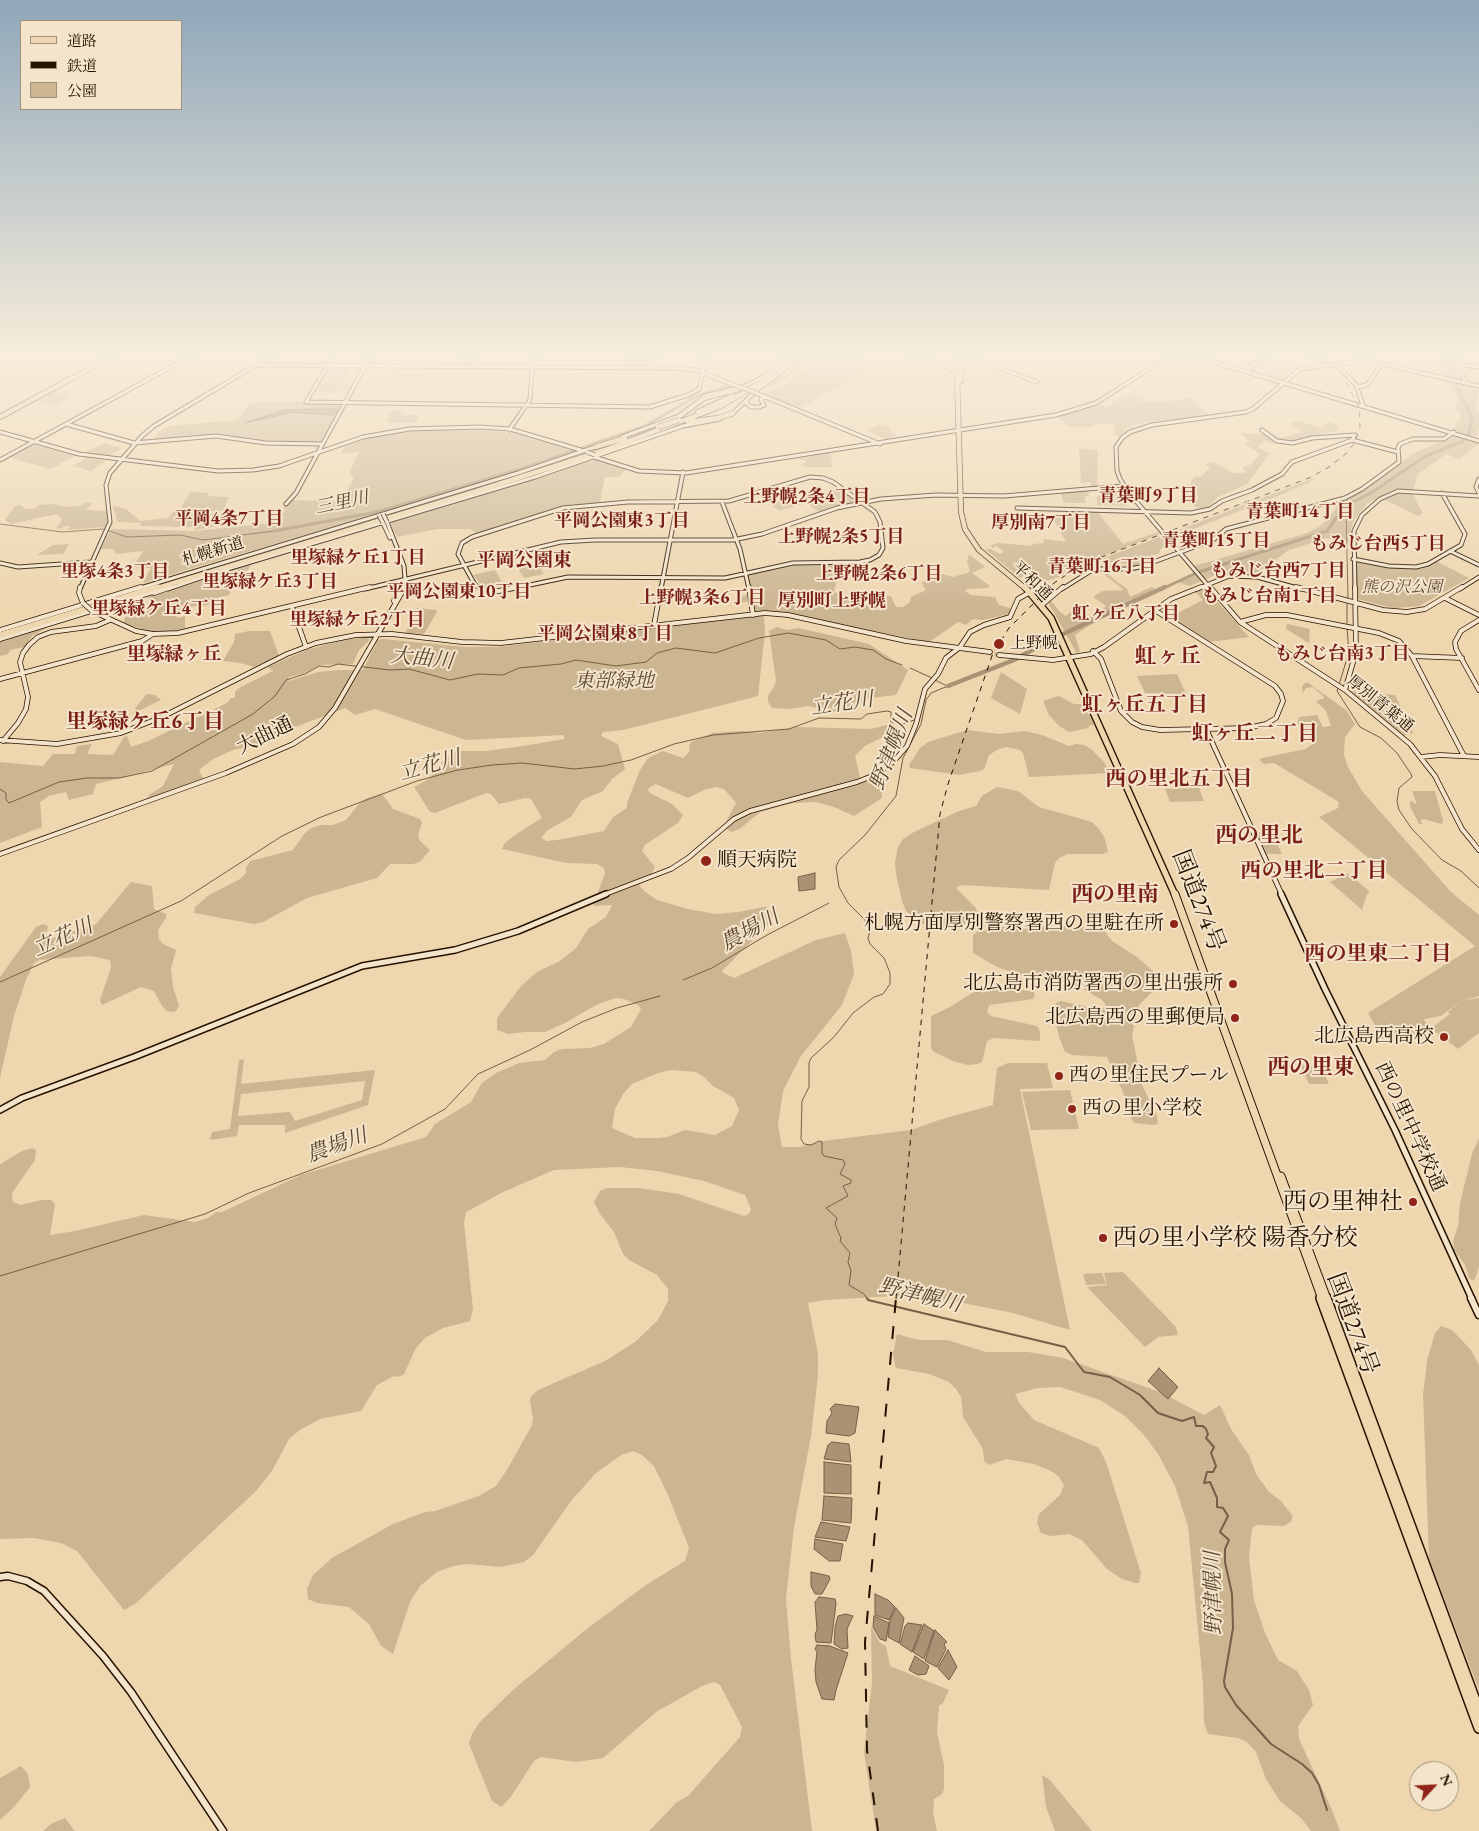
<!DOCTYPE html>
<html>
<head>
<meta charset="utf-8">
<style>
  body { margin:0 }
  #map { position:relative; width:1479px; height:1831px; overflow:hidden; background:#eed6af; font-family:"EB Garamond","Noto Serif JP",serif }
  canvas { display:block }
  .legend { position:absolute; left:20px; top:20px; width:162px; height:90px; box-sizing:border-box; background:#f4e4cb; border:1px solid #a2907a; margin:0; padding:6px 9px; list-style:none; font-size:15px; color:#271200 }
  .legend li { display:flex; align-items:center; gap:10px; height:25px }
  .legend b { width:25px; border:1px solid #a2907a }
  .north { position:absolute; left:1409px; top:1761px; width:50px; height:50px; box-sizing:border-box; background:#f4e4cb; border:1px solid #a2907a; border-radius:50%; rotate:65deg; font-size:14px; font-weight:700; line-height:20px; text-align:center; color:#271200 }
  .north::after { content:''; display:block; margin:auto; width:18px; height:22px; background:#8f2418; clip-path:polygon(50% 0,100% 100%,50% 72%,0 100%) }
</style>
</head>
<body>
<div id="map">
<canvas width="1479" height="1831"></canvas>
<ul class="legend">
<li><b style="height:6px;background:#eed6af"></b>道路</li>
<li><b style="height:6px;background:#271200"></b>鉄道</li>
<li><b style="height:14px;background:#ccb591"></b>公園</li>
</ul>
<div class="north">N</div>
</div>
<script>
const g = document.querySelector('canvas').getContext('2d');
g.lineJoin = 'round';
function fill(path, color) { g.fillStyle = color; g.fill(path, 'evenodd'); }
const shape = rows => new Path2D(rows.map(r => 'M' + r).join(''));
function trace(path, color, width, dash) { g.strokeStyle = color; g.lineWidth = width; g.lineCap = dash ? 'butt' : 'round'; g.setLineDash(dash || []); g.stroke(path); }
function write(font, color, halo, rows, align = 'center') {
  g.font = font + ' "EB Garamond","Noto Serif JP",serif'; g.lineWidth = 4; g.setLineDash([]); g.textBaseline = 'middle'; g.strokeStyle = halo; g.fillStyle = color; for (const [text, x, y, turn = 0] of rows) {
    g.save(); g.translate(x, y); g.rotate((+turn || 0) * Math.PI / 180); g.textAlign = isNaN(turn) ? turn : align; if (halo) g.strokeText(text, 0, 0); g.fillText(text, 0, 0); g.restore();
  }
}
const green = shape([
  [636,355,662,355,644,366,624,366,626,357,636,357],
  [817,355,844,355,871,363,840,386,800,408,764,395,804,371,812,358],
  [1440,355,1454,355,1456,370,1462,380,1479,391,1476,405,1479,413,1479,428,1475,440,1479,441,1479,444,1459,459,1446,454,1418,474,1413,491,1390,491,1367,504,1354,520,1351,529,1350,542,1327,538,1289,550,1257,573,1235,571,1220,573,1190,586,1178,582,1193,575,1194,566,1307,533,1319,527,1327,520,1340,502,1364,489,1416,452,1454,436,1456,423,1461,418,1461,415,1456,408,1458,399,1440,372],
  [1265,357,1297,367,1291,366,1290,367,1294,368,1281,379,1249,370],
  [341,366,352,366,342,383,353,384,349,391,339,391,338,393,314,391,327,370,339,370],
  [64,385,66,386,55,392,56,393,73,390,61,394,65,396,66,394,75,391,68,395,69,397,60,404,51,405,39,401,49,397,45,395],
  [1132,393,1145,397,1142,401,1129,400,1161,402,1190,398,1211,416,1143,423,1130,426,1124,430,1126,431,1120,436,1115,436,1114,425,1095,423,1094,427,1068,427,1058,416,1081,410,1098,403,1107,407,1120,397,1127,400,1124,398],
  [251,402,343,402,320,443,266,442,227,435,202,436,150,442,160,431,169,426,237,420],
  [392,411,402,411,401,415,419,415,416,422,414,423,386,423],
  [1300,421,1321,428,1329,422,1340,426,1335,432,1324,433,1295,443,1288,442,1283,439,1274,441,1275,445,1266,441,1257,447,1270,453,1247,484,1218,497,1208,507,1197,508,1192,505,1193,500,1198,499,1197,487,1191,486,1191,481,1195,476,1200,477,1210,468,1206,465,1207,464,1214,462,1233,473,1243,473,1247,472,1242,468,1250,465,1260,454,1245,444,1249,441,1240,433,1261,434,1266,433,1266,431,1280,438,1303,432,1291,424,1292,422],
  [879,424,890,427,890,430,897,435,887,439,867,431],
  [469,429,513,433,576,452,524,470,146,582,143,583,151,568,133,567,143,551,116,554,113,549,101,549,111,529,194,531,282,522,284,516,277,515,283,513,285,510,283,507,292,500,342,501,354,477,350,476,352,474,349,473,359,452,341,454,345,446,371,437,399,432],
  [104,443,122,448,108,456,85,453],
  [33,445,73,455,74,456,51,469,10,458],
  [1079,448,1098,450,1097,487,1091,487,1090,482,1081,483],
  [828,453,831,454,832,467,804,467,802,463,805,463,805,460,795,460],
  [86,458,106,461,91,471,73,466],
  [594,459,626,469,619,477,605,477,600,502,549,511,477,534,471,529,438,529,397,537,390,523],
  [1314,478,1309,483,1290,490,1288,492,1181,534,1171,537,1168,534],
  [841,488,857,502,819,512,803,501],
  [1088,490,1089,496,1085,496,1086,503,1066,503,1063,501,1061,493],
  [190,492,209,493,208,496,229,497,223,511,181,512,179,511],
  [1398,492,1411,492,1423,513,1418,516,1383,499],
  [1116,494,1127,506,1097,505,1097,496],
  [791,497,803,504,779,511,770,504],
  [86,502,92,503,86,510,107,511,107,523,105,527,66,530,71,526,65,526,60,529,56,528,62,520,57,514,11,524,5,520,15,506,20,505,26,509,34,509,39,505,51,504,68,507,83,505],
  [113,505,126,509,140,521,168,518,174,510,176,510,178,515,225,513,218,526,195,530,194,527,140,526,141,523,117,522],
  [1078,511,1097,511,1123,544,1158,532,1160,534,1085,563,1059,577,1035,585,1037,588,1033,588,1023,580,1028,577,1026,575,1020,578,985,549,991,549,1000,554,1004,552,997,546,992,548,991,545,999,543,1032,546,1033,544,1043,543,1044,539,1066,542,1051,515],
  [1162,536,1166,544,1159,551,1160,553,1149,557,1153,560,1137,566,1119,563,1100,562,1100,567,1094,567,1095,563,1104,558],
  [69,544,63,554,37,555,53,545],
  [969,554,985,567,972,573,990,586,987,588,967,589,965,591,971,595,995,597,999,605,1010,608,1010,614,983,620,973,619,966,625,958,622,929,642,776,612,754,612,751,601,737,603,735,597,749,595,747,574,797,564,834,563,836,564,837,580,834,592,881,611,887,596,891,596,896,607,903,607,910,602,911,597,926,590,921,582,937,580,937,576,942,574,953,577,970,572,967,561],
  [1356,560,1411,568,1436,561,1469,578,1419,606,1393,608,1357,599],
  [256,561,251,565,239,583,232,588,229,595,216,598,212,603,208,605,187,607,176,616,178,618,185,616,185,630,157,632,144,630,123,623,126,616,130,612,162,605,144,596],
  [537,563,544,574,524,578,518,568],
  [495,570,502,582,495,583,497,588,481,585,473,575],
  [1102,570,1111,571,1106,573,1127,589,1130,597,1152,587,1158,591,1090,625,1075,635,1080,652,1076,652,1048,602,1052,602,1060,612,1066,616,1078,606,1085,610,1080,614,1087,619,1097,613,1106,606,1093,597,1102,591,1124,590,1106,576],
  [1201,587,1213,597,1249,637,1209,642,1170,617,1203,600,1194,591],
  [417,608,436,610,437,612,424,634,405,633,414,617,413,614],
  [753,616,764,616,765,631,758,696,623,730,603,732,601,736,618,744,625,769,612,779,603,791,582,800,571,817,548,830,541,838,547,841,557,840,604,831,613,817,627,808,627,803,640,770,648,758,663,751,683,758,690,751,689,746,691,742,713,733,742,731,759,733,797,727,871,729,890,724,892,727,889,734,865,746,855,756,860,777,865,781,880,776,882,798,854,816,834,807,815,802,793,803,760,812,741,828,732,832,723,827,736,803,724,789,716,787,706,789,688,798,656,784,650,787,648,790,650,793,672,804,683,815,678,823,645,845,642,851,655,867,650,876,639,885,644,891,657,900,688,909,716,914,738,912,764,907,773,908,776,912,769,924,722,971,723,973,734,978,816,940,845,933,851,951,854,974,842,1005,801,1056,783,1091,778,1125,782,1147,799,1147,823,1141,911,1130,939,1120,993,1105,997,1068,1008,1063,1047,1063,1053,1088,1020,1089,1070,1330,1013,1313,953,1301,893,1296,825,1300,808,1303,818,1354,818,1375,811,1436,794,1527,786,1599,791,1659,812,1831,649,1831,677,1802,688,1796,740,1737,742,1727,720,1685,714,1682,702,1686,656,1712,603,1758,576,1762,541,1757,534,1761,510,1798,501,1807,492,1801,469,1744,472,1734,479,1723,514,1689,588,1628,646,1585,685,1561,689,1548,668,1495,654,1466,642,1455,633,1451,621,1455,595,1474,571,1501,533,1555,524,1562,500,1567,468,1564,453,1566,437,1572,420,1586,410,1602,393,1654,381,1646,369,1624,349,1607,317,1603,308,1599,307,1589,313,1575,332,1558,393,1524,425,1512,435,1511,479,1496,496,1486,508,1468,532,1425,533,1418,530,1402,531,1396,538,1390,605,1361,635,1342,658,1320,668,1301,668,1289,657,1275,629,1260,623,1254,614,1232,600,1214,594,1202,600,1191,606,1188,639,1188,679,1194,744,1216,749,1214,751,1209,745,1195,704,1181,657,1171,620,1167,554,1170,503,1192,466,1212,464,1223,473,1309,470,1321,443,1328,425,1338,416,1348,404,1374,399,1377,394,1376,377,1385,361,1411,320,1419,300,1430,289,1439,272,1471,256,1491,135,1604,124,1610,77,1551,61,1543,34,1538,0,1539,0,1165,2,1163,22,1151,32,1148,36,1150,35,1160,12,1193,13,1202,21,1205,42,1200,51,1200,55,1204,50,1235,75,1231,144,1215,195,1222,208,1218,216,1212,222,1212,301,1175,426,1137,435,1124,471,1102,482,1083,496,1073,519,1063,545,1060,554,1052,562,1049,590,1048,604,1044,631,1027,641,1009,638,1005,624,999,616,998,596,1005,565,1023,545,1032,525,1032,508,1034,497,1030,497,1018,521,986,537,972,560,961,576,948,588,929,606,917,612,905,593,906,605,873,604,868,597,864,567,863,502,849,504,844,515,835,542,818,531,799,525,798,499,804,491,794,486,793,435,813,430,812,414,787,429,779,446,757,457,751,486,751,523,746,564,739,564,735,466,740,375,709,355,715,345,708,267,738,257,745,233,750,213,759,199,770,202,777,204,778,147,799,149,795,163,786,174,764,96,784,93,794,69,800,66,792,49,796,40,802,42,827,0,843,0,762,43,766,53,754,75,754,77,746,92,744,87,754,113,755,124,737,127,736,131,747,148,741,227,703,231,698,235,698,235,692,239,688,273,671,268,667,309,649,345,640,366,637,370,640,359,650,353,664,320,665,303,674,288,677,289,681,318,672,338,670,363,670,378,640,383,639,466,647,497,647],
  [672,1070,696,1072,704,1077,713,1086,734,1098,739,1110,732,1126,715,1135,685,1130,667,1137,658,1138,635,1138,612,1128,615,1109,623,1094,632,1084,658,1073],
  [1287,624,1310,629,1309,643,1286,629],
  [50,626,32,636,25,647,10,650,8,654,0,656,0,642],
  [777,627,787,630,799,628,869,644,908,670,896,695,870,698,850,708,833,712,809,706,789,709,772,708,768,702,768,696,774,687,776,681,769,631],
  [249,631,270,631,279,656,254,667,240,663,223,661,234,642,235,634],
  [1001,672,1027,689,1020,714,991,698],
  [1177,674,1186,694,1145,693,1137,676],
  [1307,682,1346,710,1355,724,1345,737,1344,755,1348,767,1362,791,1451,892,1479,915,1479,996,1464,1000,1479,998,1479,1033,1458,1049,1433,1030,1433,1027,1450,1014,1448,1012,1462,1000,1441,1016,1424,1019,1432,1035,1383,1040,1368,1013,1475,946,1319,817,1338,808,1339,802,1274,763,1264,764,1259,760,1262,758,1306,749,1315,742,1297,725,1299,717,1317,715,1323,727,1331,726,1326,711,1316,701,1325,698,1313,687,1306,688,1303,693,1302,686],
  [1349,691,1395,695,1413,733,1403,736],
  [147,694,155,695,161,700,132,714,136,707],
  [1059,696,1074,704,1084,704,1094,725,1090,725,1088,728,1069,732,1059,726,1049,715,1043,701],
  [967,730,999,734,1025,731,1042,735,1069,746,1076,744,1084,745,1091,749,1104,762,1110,773,1029,777,1023,753,1020,750,1006,747,997,750,989,755,984,769,980,771,959,775,910,768,909,765,920,748,928,742],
  [997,787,1018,791,1039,807,1092,822,1099,829,1105,839,1108,852,1102,854,1068,854,1059,858,1055,863,1049,890,961,885,956,888,976,908,977,912,975,918,965,924,946,927,932,927,919,922,906,911,902,901,896,874,895,862,898,847,903,839,914,832,959,811,976,806,982,796],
  [1199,788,1204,801,1170,802,1165,789],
  [1412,791,1435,791,1443,821,1442,824,1423,819,1421,820,1422,824,1419,824,1410,806,1410,802,1412,801,1417,805],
  [381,794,383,795,393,809,420,819,422,823,418,835,420,841,430,850,420,862,413,864,390,864,377,878,307,898,263,922,254,924,194,913,195,907,209,895,240,879,246,873,246,868,250,861,293,850,304,834,311,828,321,825,333,825,346,820,358,805,365,799],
  [1253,832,1271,832,1282,854,1263,854],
  [1348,873,1370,892,1367,894,1362,910,1330,882],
  [131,882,152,886,154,909,166,914,166,918,158,930,159,939,163,944,176,950,171,969,173,987,179,1006,176,1011,171,1012,167,1011,162,1006,154,991,141,987,102,1005,100,1000,111,968,110,960,90,956,39,960,34,963,26,980,14,1016,0,1078,0,977,36,927,43,924,48,926,45,939,50,939,96,924],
  [1066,926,1103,929,1112,941,1137,957,1153,971,1161,984,1160,987,1150,994,1139,1005,1132,1035,1142,1085,1157,1116,1158,1124,1153,1125,1135,1123,1132,1120,1123,1092,1107,1057,1072,1055,1065,1052,1059,1037,1054,1013,1056,1003,1061,1001,1102,1010,1106,1005,1102,1000,1083,989,1067,983,1018,974,997,967,973,953,973,935,977,932,1003,927],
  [987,989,1017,989,1034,992,1035,996,1033,999,989,1005,987,1012,991,1016,1037,1026,1040,1032,1040,1041,994,1038,987,1041,982,1062,977,1064,968,1065,953,1061,934,1052,931,1048,931,1016,950,1007,972,993],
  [244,1059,241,1084,375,1070,368,1105,285,1133,285,1125,239,1125,237,1136,210,1140,212,1132,230,1129,239,1060],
  [365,1081,362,1100,295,1121,290,1112,238,1116,241,1094],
  [1300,1065,1320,1065,1329,1084,1309,1084],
  [1070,1090,1079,1129,1031,1130,1022,1092],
  [1479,1139,1479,1266,1476,1277,1473,1281,1469,1278,1465,1265,1454,1250,1453,1241,1458,1226,1460,1203,1472,1154],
  [1123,1272,1176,1327,1178,1335,1158,1337,1145,1347,1087,1287,1107,1285,1104,1273],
  [1102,1273,1106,1284,1086,1285,1083,1274],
  [1441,1326,1452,1330,1471,1350,1479,1365,1479,1690,1429,1559,1423,1395,1427,1361,1435,1333],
  [897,1334,918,1340,947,1340,986,1352,1028,1352,1063,1358,1160,1392,1204,1415,1220,1405,1231,1429,1249,1455,1256,1474,1269,1492,1281,1501,1292,1515,1292,1521,1284,1526,1257,1525,1252,1528,1249,1558,1254,1600,1265,1633,1278,1660,1297,1671,1309,1690,1313,1705,1298,1726,1299,1739,1332,1810,1340,1831,1311,1831,1301,1818,1280,1801,1266,1779,1256,1752,1247,1742,1238,1738,1208,1734,1204,1723,1203,1683,1188,1526,1175,1486,1158,1454,1144,1435,1125,1416,1100,1400,1060,1387,1038,1388,1015,1394,1020,1404,1034,1420,1099,1448,1106,1462,1141,1573,1139,1583,1135,1583,1122,1579,1107,1569,1082,1540,1069,1534,1050,1536,1041,1533,1037,1523,1039,1514,1060,1495,1064,1485,1059,1477,1053,1472,1034,1464,1006,1459,989,1465,984,1461,983,1449,963,1417,961,1397,956,1389,949,1382,929,1374,896,1368,893,1355],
  [871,1626,880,1643,886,1646,890,1666,949,1690,943,1703,939,1706,937,1732,944,1765,944,1789,942,1794,934,1799,933,1813,937,1831,876,1831,864,1752,872,1683],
  [21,1766,28,1774,30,1787,14,1807,0,1820,0,1778],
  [1042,1775,1050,1780,1092,1831,1055,1831,1046,1807],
  [65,1818,75,1831,43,1831,51,1824]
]);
const water = shape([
  [319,409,337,409,334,415,293,412,244,423,286,410,319,409],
  [815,873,815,889,799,891,798,877,815,873],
  [1159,1368,1178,1387,1168,1399,1148,1381,1159,1368],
  [835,1404,859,1407,855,1433,849,1436,826,1433,827,1421,832,1413,830,1409,835,1404],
  [832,1442,849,1444,851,1462,824,1459,828,1445,832,1442],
  [824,1462,851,1465,851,1494,824,1493,824,1462],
  [824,1496,852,1498,851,1523,822,1520,824,1496],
  [821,1522,850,1527,846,1541,815,1537,821,1522],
  [815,1539,843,1544,840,1561,829,1561,814,1549,815,1539],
  [811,1572,829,1576,830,1579,822,1594,815,1594,811,1586,811,1572],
  [875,1594,888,1600,895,1607,889,1620,875,1615,875,1594],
  [819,1597,835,1599,836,1604,831,1643,816,1642,815,1634,817,1630,815,1602,819,1597],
  [896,1608,904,1618,899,1643,888,1637,890,1620,896,1608],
  [846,1614,853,1616,847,1629,848,1648,842,1649,834,1644,835,1627,838,1616,846,1614],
  [874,1616,889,1623,886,1641,880,1639,873,1627,874,1616],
  [908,1623,922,1625,912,1652,900,1644,905,1626,908,1623],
  [924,1624,934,1631,924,1659,913,1652,924,1624],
  [935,1630,947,1642,944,1644,946,1649,937,1667,925,1661,935,1630],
  [817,1645,830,1646,848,1653,836,1690,834,1700,822,1699,816,1682,815,1669,817,1652,815,1649,817,1645],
  [948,1650,957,1667,949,1680,938,1668,948,1650],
  [915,1656,929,1666,926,1674,918,1675,909,1670,915,1656]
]);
const streamFar1 = shape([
  [1346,508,1348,599],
  [0,524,62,532,104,529,127,537,180,535,203,540,274,531],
  [1347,603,1347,624],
  [1347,628,1349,652,1337,691,1360,727,1381,738,1397,753,1411,774,1412,777,1399,788,1397,801,1399,810,1412,829,1442,860,1461,871,1479,888],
  [910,668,932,678],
  [935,680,947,686],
  [903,724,914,720],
  [0,789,6,793,6,800,9,803,59,782,87,778,119,778,152,771,253,714,275,696,286,680,305,674,319,666,329,667,338,664,390,670,409,669,450,680,478,674,503,675,519,668,561,664,576,660,616,666,646,662,657,653,676,648,715,653,759,638,788,633,826,640,840,649,855,647,873,650,886,659,902,665],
  [683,980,712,968,767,935,829,903],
  [0,982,181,901,282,836,321,817,417,781,458,770,492,765,522,763,575,769,603,766,631,760,674,744,713,735,789,729,819,718,861,719,867,714,887,711,891,712,891,723,893,723],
  [0,1276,205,1214,249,1193,382,1144,445,1109,478,1074,530,1050,582,1022,617,1008,660,996],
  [867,1299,864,1294,849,1285,851,1271,848,1262,850,1253,840,1241,841,1238,835,1224,837,1218,826,1208,848,1196,843,1186,851,1183,851,1180,840,1174,845,1164,843,1160,824,1156,822,1153,822,1142,819,1141,811,1145,804,1144,801,1139,802,1101,809,1087,809,1063,811,1058,834,1037,853,1013,874,997,883,994,890,984,890,973,884,958,870,944,868,938,870,931,865,920,848,903,839,887,836,867,839,860,865,835,896,796,903,758,921,724,926,700,931,693,948,686]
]);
const stream = shape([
  [867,1298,868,1300,1065,1347,1084,1372,1110,1377,1140,1395,1158,1413,1182,1421,1194,1417,1196,1426,1203,1426,1206,1429,1208,1434,1206,1438,1214,1447,1211,1453,1216,1466,1213,1472,1207,1472,1204,1483,1210,1482,1217,1498,1217,1507,1223,1508,1228,1516,1220,1532,1229,1540,1225,1549,1225,1562,1232,1594,1233,1628,1224,1681,1225,1687,1236,1705,1271,1744,1302,1764,1312,1773,1319,1785,1327,1810]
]);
const riverFar1 = shape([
  [771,384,788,375,813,355],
  [274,531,377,512,527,467,643,427,699,395,731,385],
  [1162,589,1196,573,1327,531,1341,511,1351,503,1371,493,1424,457,1463,441,1469,434,1472,418,1449,370,1447,355]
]);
const river = shape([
  [948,686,1014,660,1048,641,1165,587]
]);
const secondaryTunnel = shape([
  [989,653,999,655]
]);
const secondaryFar3 = shape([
  [334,355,306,402,650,407,688,395,699,389,705,362,700,355],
  [458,355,479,365],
  [964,355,1037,382],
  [1311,355,1320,365,1323,365],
  [1456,355,1457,364,1466,383],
  [1193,356,1479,441],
  [1359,359,1479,386],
  [1336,364,1356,385,1363,405],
  [1457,364,1479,367],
  [258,365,673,368,696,370,726,382],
  [1247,370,1265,355],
  [743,387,763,377,792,355],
  [1357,387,1367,385,1381,365],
  [756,393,880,444],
  [704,396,733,389],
  [745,402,751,407,760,407,764,405,761,400,764,396],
  [732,414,758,389,804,355],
  [66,424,134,443,216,436,266,443,322,444],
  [509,430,530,400,532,371,536,355],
  [0,432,79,454,218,471,253,470,279,466,363,437,409,429,479,427,510,429,584,451],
  [622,437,676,417],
  [1352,440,1398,452],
  [594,457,639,471,686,473,1056,415,1096,403,1157,364,1196,355],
  [0,460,193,355],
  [1479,479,1476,487,1479,493],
  [722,502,740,549,749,589],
  [286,504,296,493,371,355],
  [1017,508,1191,513,1210,509,1222,501,1252,490,1282,474,1292,462,1352,440,1355,435,1312,438,1293,443,1277,441,1262,430],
  [387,522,404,566,405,579,402,589],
  [383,523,390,538],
  [1450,551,1479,565],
  [1353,559,1389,566,1416,567,1428,564,1461,545,1465,534,1442,493],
  [0,563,18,567,91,562],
  [204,576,535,477,683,426,720,419],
  [80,589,110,522,106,485,110,473,142,436,154,426,273,355],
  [137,589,518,473,598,446],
  [168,589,206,576],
  [365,589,561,542,595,540,733,540,762,534,837,508,881,499,936,495,1004,496,1123,486],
  [399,589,402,581],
  [483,589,475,585,458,554,462,543,472,537,563,508,628,502,729,501,810,477,823,478,833,482,875,512,880,522,883,548,879,555,870,560,860,562,793,563,725,578,568,577,511,589],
  [661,589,683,472],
  [1062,589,1094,569,1129,569,1140,567,1213,540,1226,529,1345,498,1362,489,1399,462,1398,448,1400,444,1413,439,1444,439,1454,432],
  [1197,589,1229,576,1257,577,1301,589],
  [1211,589,1129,493,1120,479,1117,471,1116,447,1122,438,1130,432,1152,425,1246,412,1253,409,1300,369,1353,362,1367,355],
  [1355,589,1354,531,1362,515,1380,499,1398,491,1479,496],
  [1460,589,1479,577]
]);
const secondaryFar2 = shape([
  [80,587,79,593,83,603],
  [480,587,486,590,499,591,517,587],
  [749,587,753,615],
  [1210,587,1240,622,1345,690,1410,744,1435,776,1462,829,1479,850],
  [1296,587,1383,610,1407,612,1425,609,1462,587],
  [154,593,171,587],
  [1445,598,1479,615],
  [394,601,399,587],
  [1042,605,1063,587],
  [292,607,306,647],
  [92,611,136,631,153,634,178,633,370,587],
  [1479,620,1461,631,1455,642,1456,649,1479,690],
  [1240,622,1266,615,1287,615,1379,633,1399,641,1412,656,1464,756],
  [654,625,661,587],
  [0,630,141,587],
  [0,639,156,591],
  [1093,651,1101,659,1121,711,1132,722,1142,727,1160,730,1248,728,1266,724,1276,718,1283,701,1281,694,1275,686,1153,609],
  [999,655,1053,660,1091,654,1104,647,1171,599,1201,587],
  [1412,656,1462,658],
  [0,679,142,641,153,634],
  [1345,690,1356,652,1355,587],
  [1206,729,1282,895],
  [0,740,57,744,121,733,162,717,287,654,316,643,356,635,392,634,462,642,501,643,765,613,788,615,906,641,990,652],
  [3,741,18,723,26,709,28,697,20,662,23,653,29,645,38,637,51,632,96,626,110,620],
  [1421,757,1440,755,1479,757],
  [0,854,226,773,293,744,319,727,335,708,401,594,403,587],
  [603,895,671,869,688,858,734,819,750,811,857,782,877,774,894,761,907,746,916,724,925,689,938,674,946,658,960,647,970,632,984,625,1010,617,1018,599,1032,591]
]);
const secondaryFar1 = shape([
  [1281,894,1325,989,1395,1130,1472,1299],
  [0,1110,22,1098,134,1057,362,966,455,950,518,931,606,894]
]);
const secondary = shape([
  [1471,1298,1479,1315],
  [0,1577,8,1576,27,1581,44,1591,103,1656,131,1692,223,1831]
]);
const primary = shape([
  [958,378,962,355]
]);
const highwayFar3 = shape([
  [911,355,947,366,957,374,961,512,965,529,979,550,1026,589],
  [948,365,961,369,961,381],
  [698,412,732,396],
  [0,417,115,355],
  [673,421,704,398,746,387],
  [688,422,718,418,733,413],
  [595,447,625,438],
  [154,589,477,491,605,450,719,407,764,381,798,355]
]);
const highwayFar2 = shape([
  [1025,587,1051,618,1175,895],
  [0,635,158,587]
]);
const highwayFar1 = shape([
  [1175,894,1322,1299],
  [1281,1176,1327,1299]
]);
const highway = shape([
  [1321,1298,1479,1728],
  [1326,1298,1479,1711]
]);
const railFar1 = shape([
  [896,1299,940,814,948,784,993,653,1009,628,1054,583,1075,569,1099,558,1309,478,1329,467,1347,453,1355,442,1360,427,1359,407,1345,380,1321,355]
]);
const rail = shape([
  [878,1831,867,1750,865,1642,896,1298]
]);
const secondaryBridgeFar1 = shape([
  [726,382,756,393],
  [587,452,595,455],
  [383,514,387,522],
  [379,515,383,523]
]);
const secondaryBridge = shape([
  [83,603,92,611]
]);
const highwayBridge = shape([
  [658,427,679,420]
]);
const markers = [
  [999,644,6,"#8f2418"],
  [706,861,6,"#8f2418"],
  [1174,924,5,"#8f2418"],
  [1233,984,5,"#8f2418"],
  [1235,1018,5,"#8f2418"],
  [1444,1037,5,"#8f2418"],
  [1059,1076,5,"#8f2418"],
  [1072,1109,5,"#8f2418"],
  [1413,1202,5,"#8f2418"],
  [1103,1238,5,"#8f2418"]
];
const farStreetnames = [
  ["札幌新道",213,552,-17],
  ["平和通",1032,581,43],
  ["厚別青葉通",1380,704,39]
];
const farParknames = [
  ["熊の沢公園",1402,588]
];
const farPoinames = [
  ["上野幌",1010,644]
];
const farNeighbourhoodnames = [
  ["青葉町9丁目",1148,496],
  ["上野幌2条4丁目",807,497],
  ["青葉町14丁目",1300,512],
  ["平岡4条7丁目",229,519],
  ["平岡公園東3丁目",622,521],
  ["厚別南7丁目",1041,523],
  ["上野幌2条5丁目",841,537],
  ["青葉町15丁目",1216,541],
  ["もみじ台西5丁目",1378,544],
  ["里塚緑ケ丘1丁目",358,558],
  ["青葉町16丁目",1102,567],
  ["もみじ台西7丁目",1278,571],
  ["里塚4条3丁目",115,572],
  ["上野幌2条6丁目",879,574],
  ["里塚緑ケ丘3丁目",270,582],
  ["平岡公園東10丁目",459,592],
  ["もみじ台南1丁目",1269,596],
  ["上野幌3条6丁目",702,598],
  ["厚別町上野幌",832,601],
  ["里塚緑ケ丘4丁目",159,609],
  ["虹ヶ丘八丁目",1126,614],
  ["里塚緑ケ丘2丁目",357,620],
  ["平岡公園東8丁目",605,634],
  ["もみじ台南3丁目",1342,654]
];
const farWaternames = [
  ["三里川",342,503,-12]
];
const farQuarternames = [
  ["平岡公園東",524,561],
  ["里塚緑ヶ丘",174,655]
];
const parkNames = [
  ["東部緑地",614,682]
];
const streetNames = [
  ["大曲通",265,736,-26],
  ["西の里中学校通",1410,1127,65]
];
const poiNames = [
  ["順天病院",717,861,"left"],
  ["札幌方面厚別警察署西の里駐在所",1164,924],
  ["北広島市消防署西の里出張所",1223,984],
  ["北広島西の里郵便局",1225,1018],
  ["北広島西高校",1434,1037],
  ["西の里住民プール",1069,1076,"left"],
  ["西の里小学校",1082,1109,"left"]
];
const waterNames = [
  ["大曲川",422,659,6],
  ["立花川",842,704,-8],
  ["野津幌川",892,750,-69],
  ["立花川",430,766,-15],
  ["農場川",750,931,-29],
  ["立花川",63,938,-24],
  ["農場川",337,1146,-20],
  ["野津幌川",920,1296,14],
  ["野津幌川",1214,1593,-91]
];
const neighbourhoodNames = [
  ["虹ヶ丘五丁目",1145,705],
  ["里塚緑ケ丘6丁目",145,722],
  ["虹ヶ丘二丁目",1255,734],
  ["西の里北五丁目",1179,779],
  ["西の里北二丁目",1314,871],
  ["西の里東二丁目",1378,954]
];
const quarterNames = [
  ["虹ヶ丘",1168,657],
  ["西の里北",1259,836],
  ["西の里南",1115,895],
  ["西の里東",1311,1068]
];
const nearStreetnames = [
  ["国道274号",1198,901,69],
  ["国道274号",1352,1324,70]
];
const nearPoinames = [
  ["西の里神社",1403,1202],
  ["西の里小学校 陽香分校",1113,1238,"left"]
];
fill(green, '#ccb591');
fill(water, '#aa9374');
trace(water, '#765f46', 1);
trace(streamFar1, '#765f46', 1);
trace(stream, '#765f46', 2);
trace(riverFar1, '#aa9374', 3);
trace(river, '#aa9374', 4.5);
trace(secondaryTunnel, '#c6af8c', 4, [4, 2]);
trace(secondaryFar3, '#271200', 5);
trace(secondaryFar2, '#271200', 5.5);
trace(secondaryFar1, '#271200', 8);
trace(secondary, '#271200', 9);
trace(primary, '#271200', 5);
trace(highwayFar3, '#271200', 6);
trace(highwayFar2, '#271200', 8);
trace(highwayFar1, '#271200', 9);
trace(highway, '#271200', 12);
trace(secondaryFar3, '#f4e4cb', 3);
trace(secondaryFar2, '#f4e4cb', 4);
trace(secondaryFar1, '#f4e4cb', 5);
trace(secondary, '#f4e4cb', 6);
trace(primary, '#eed6af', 3);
trace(highwayFar3, '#eed6af', 4.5);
trace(highwayFar2, '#eed6af', 5.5);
trace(highwayFar1, '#eed6af', 7);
trace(highway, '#eed6af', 9);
trace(railFar1, '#271200', 1, [5.5, 5.5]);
trace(rail, '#271200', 2, [13, 13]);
trace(secondaryBridgeFar1, '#271200', 5, []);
trace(secondaryBridge, '#271200', 5.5, []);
trace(highwayBridge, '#271200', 6, []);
trace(secondaryBridgeFar1, '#f4e4cb', 3);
trace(secondaryBridge, '#f4e4cb', 4);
trace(highwayBridge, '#eed6af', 4.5);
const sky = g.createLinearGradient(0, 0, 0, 612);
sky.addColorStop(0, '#8fa7ba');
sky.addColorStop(0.58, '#f7eddb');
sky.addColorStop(1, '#f7eddb00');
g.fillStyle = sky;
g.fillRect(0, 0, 1479, 612);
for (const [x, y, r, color] of markers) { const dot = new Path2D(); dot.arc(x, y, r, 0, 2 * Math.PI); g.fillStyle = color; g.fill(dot); trace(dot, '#f4e4cb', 2); }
write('16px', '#271200', '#f4e4cb', farStreetnames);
write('italic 16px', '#614b33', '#f4e4cb', farParknames);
write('16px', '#271200', '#f4e4cb', farPoinames, 'left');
write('bold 18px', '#7a1f14', '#f4e4cb', farNeighbourhoodnames);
write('italic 18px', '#5b462e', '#f4e4cb', farWaternames);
write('bold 19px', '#7a1f14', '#f4e4cb', farQuarternames);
write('italic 20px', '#614b33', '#f4e4cb', parkNames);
write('20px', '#271200', '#f4e4cb', streetNames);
write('20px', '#271200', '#f4e4cb', poiNames, 'right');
write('italic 21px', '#5b462e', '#f4e4cb', waterNames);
write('bold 21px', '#7a1f14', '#f4e4cb', neighbourhoodNames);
write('bold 22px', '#7a1f14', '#f4e4cb', quarterNames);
write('24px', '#271200', '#f4e4cb', nearStreetnames);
write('24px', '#271200', '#f4e4cb', nearPoinames, 'right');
</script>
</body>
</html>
